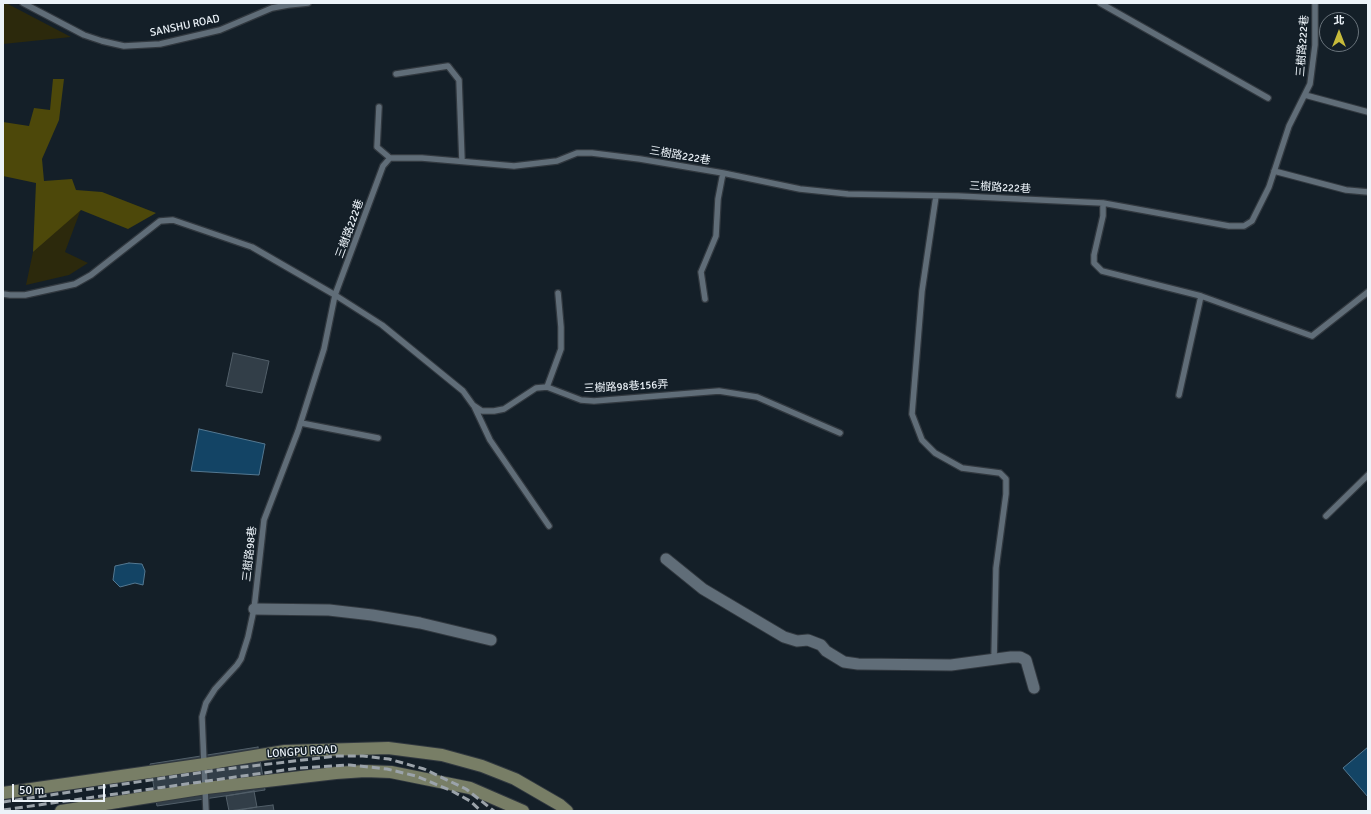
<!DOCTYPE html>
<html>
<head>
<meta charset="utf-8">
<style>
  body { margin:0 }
  #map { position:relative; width:1371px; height:814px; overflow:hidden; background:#141f28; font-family:Signika,"Noto Sans TC",sans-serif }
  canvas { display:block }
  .frame { position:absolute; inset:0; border:4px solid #ecf3f9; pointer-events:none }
  .north { position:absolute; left:1319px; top:12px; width:40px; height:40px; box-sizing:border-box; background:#141f28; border:1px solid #6a747c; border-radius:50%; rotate:0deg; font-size:11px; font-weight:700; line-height:16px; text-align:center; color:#ecf3f9 }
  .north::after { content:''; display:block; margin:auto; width:14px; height:18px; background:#c7bb3b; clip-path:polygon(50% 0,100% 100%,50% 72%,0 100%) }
  .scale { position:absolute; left:12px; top:784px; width:93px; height:18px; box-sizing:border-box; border:2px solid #ecf3f9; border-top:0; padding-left:5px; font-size:12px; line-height:14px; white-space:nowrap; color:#ecf3f9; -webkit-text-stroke:3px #141f28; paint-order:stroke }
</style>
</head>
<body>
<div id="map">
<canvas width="1371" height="814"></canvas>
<div class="frame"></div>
<div class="north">北</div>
<div class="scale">50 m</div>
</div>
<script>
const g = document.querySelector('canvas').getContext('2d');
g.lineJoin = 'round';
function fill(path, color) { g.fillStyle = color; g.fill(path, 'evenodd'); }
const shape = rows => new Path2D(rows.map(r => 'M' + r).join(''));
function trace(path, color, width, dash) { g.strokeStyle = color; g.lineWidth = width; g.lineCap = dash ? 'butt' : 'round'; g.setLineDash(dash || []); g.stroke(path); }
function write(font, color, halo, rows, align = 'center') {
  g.font = font + ' Signika,"Noto Sans TC",sans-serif'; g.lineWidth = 3; g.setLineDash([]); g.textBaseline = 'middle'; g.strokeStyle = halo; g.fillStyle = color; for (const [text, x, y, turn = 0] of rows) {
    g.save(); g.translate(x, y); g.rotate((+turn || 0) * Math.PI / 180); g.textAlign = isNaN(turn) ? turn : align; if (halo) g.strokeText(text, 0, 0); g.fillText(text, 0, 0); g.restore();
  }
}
const green = shape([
  [3,3,6,3,71,37,3,44],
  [81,209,65,252,88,263,69,275,26,285,33,252]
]);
const forest = shape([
  [53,79,64,79,59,120,42,159,44,181,72,179,76,190,102,192,156,213,128,229,81,210,33,252,36,183,3,176,3,122,29,126,34,108,50,110]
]);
const water = shape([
  [199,429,265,444,259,475,191,471,199,429],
  [129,563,142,564,145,571,143,585,135,583,120,587,113,580,115,566,129,563],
  [1368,747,1368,797,1343,768,1368,747]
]);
const building = shape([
  [233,353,269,361,262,393,226,386,233,353],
  [258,747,265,790,157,806,150,764,258,747],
  [254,791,257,807,229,811,226,796,254,791],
  [273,805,274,811,234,811,257,807,273,805]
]);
const lane = shape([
  [23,3,84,35,102,41,124,46,160,44,220,30,272,8,288,5,308,3],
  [1100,3,1268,98],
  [396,74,448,66,459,80,462,161],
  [1305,95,1368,112],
  [379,107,377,147,390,158],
  [1274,171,1346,190,1368,192],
  [936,196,922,291,912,414,922,440,935,453,962,468,1000,473,1006,479,1006,494,996,568,994,660],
  [1103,203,1103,216,1094,255,1094,263,1102,271,1201,296,1312,336,1368,292],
  [3,294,10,295,25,295,75,284,91,275,160,221,173,220,252,247,335,295,382,325,463,391,473,405,482,411,494,411,504,409,536,388,547,387,581,400,594,401,719,391,757,397,840,433],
  [705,299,701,272,716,236,718,199,723,173],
  [547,387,561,349,561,327,558,293],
  [1179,395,1201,296],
  [474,406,490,440,549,526],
  [301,423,378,438],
  [1326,516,1368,475],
  [206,811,202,717,206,703,215,689,237,665,241,659,248,637,254,609,264,520,298,431,324,349,335,295,383,166,390,158,422,158,514,166,557,161,577,153,592,153,640,159,723,173,800,189,848,194,958,196,1103,203,1229,226,1244,226,1252,221,1269,187,1289,126,1310,84,1315,45,1315,3]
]);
const street = shape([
  [666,559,703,589,784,637,797,641,808,640,821,645,826,651,844,662,858,664,951,665,1011,657,1020,657,1026,660,1034,688],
  [254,609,329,610,372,615,420,623,491,640]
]);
const secondary = shape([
  [3,793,205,764,285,751,388,748,442,755,482,766,515,779,560,805,567,811],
  [61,811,206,788,336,773,365,771,391,772,470,788,523,811]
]);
const rail = shape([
  [3,802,218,770,337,756,363,756,389,759,424,769,466,789,494,811],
  [3,810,299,768,350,765,387,769,416,776,452,791,470,801,481,811]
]);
const streetNames = [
  ["SANSHU ROAD",185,26,-12],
  ["三樹路222巷",1303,46,-86],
  ["三樹路222巷",680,156,10],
  ["三樹路222巷",1000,188,3],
  ["三樹路222巷",350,229,-70],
  ["三樹路98巷156弄",626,387,-3],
  ["三樹路98巷",250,554,-84],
  ["LONGPU ROAD",302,752,-4]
];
fill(green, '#2c290c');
fill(forest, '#4d480a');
fill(water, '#134465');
trace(water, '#547891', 1);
fill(building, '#323e48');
trace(building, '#525f69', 1);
trace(lane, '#31383f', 8);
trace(street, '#31383f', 13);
trace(secondary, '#31383f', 14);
trace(lane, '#606d78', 5.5);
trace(street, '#606d78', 11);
trace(secondary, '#787e66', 12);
trace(rail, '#9ba3aa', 3, [8, 4]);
write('11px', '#ecf3f9', '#141f28', streetNames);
</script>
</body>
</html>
